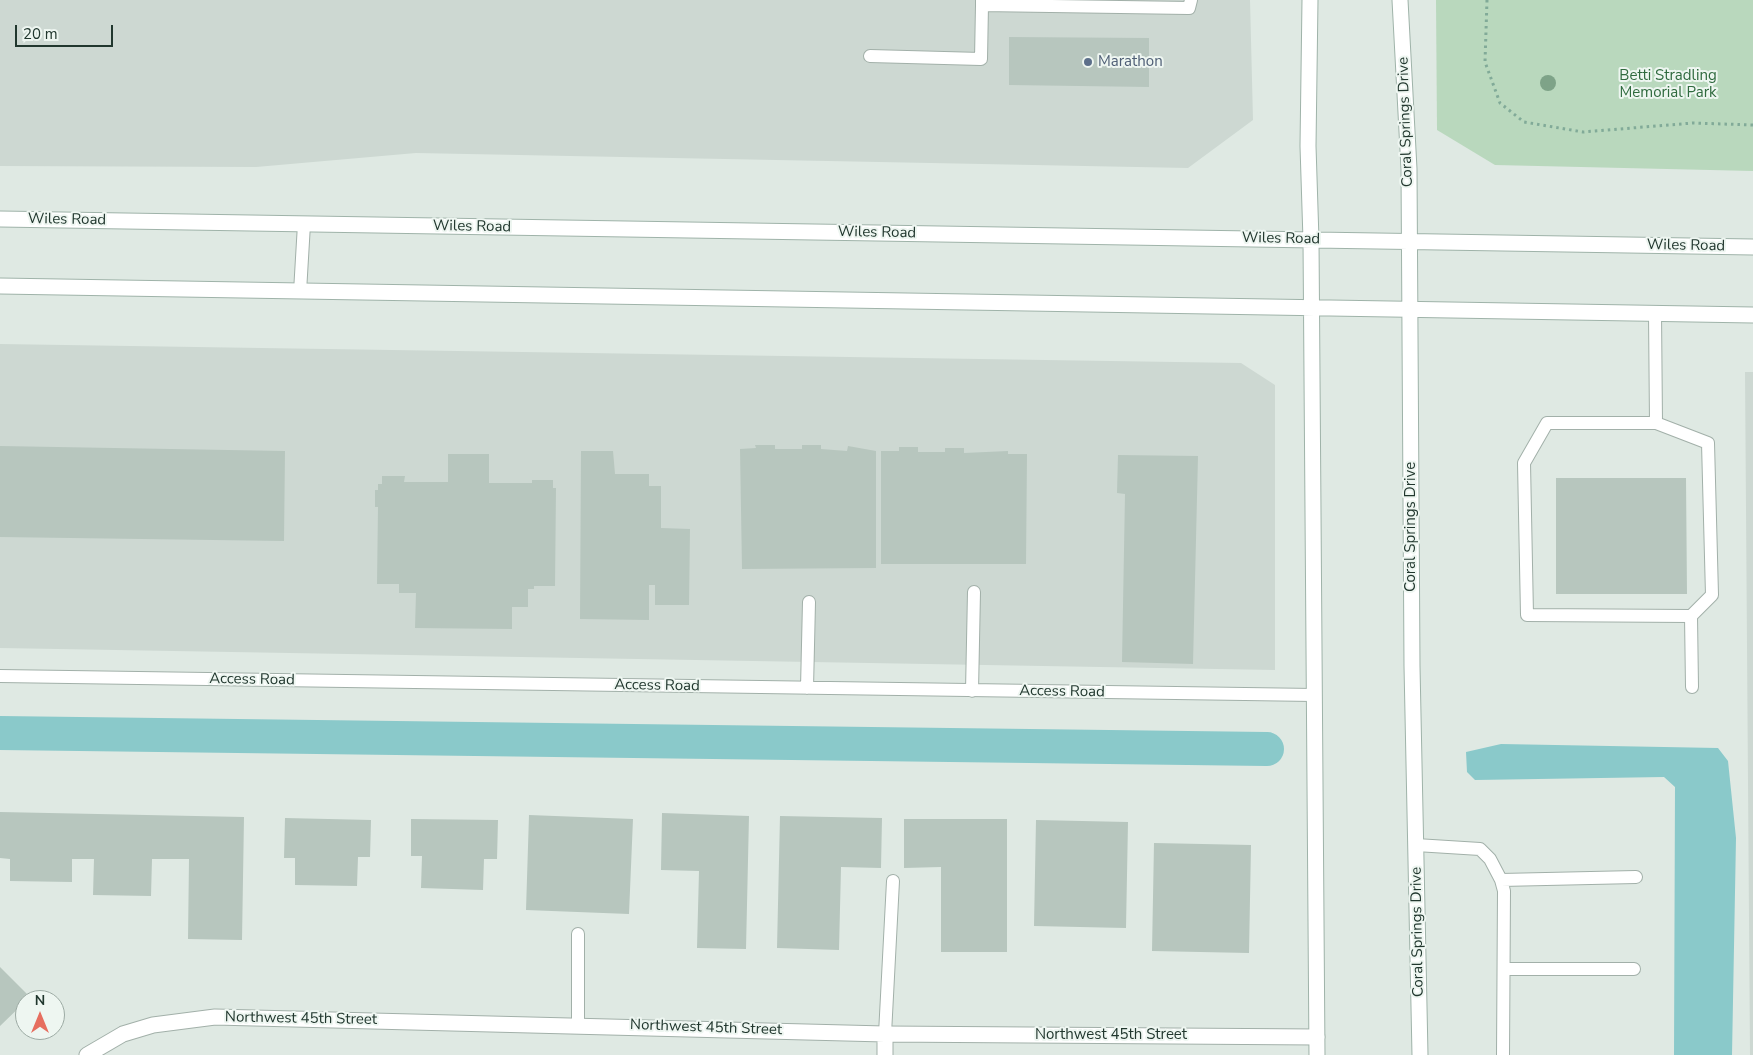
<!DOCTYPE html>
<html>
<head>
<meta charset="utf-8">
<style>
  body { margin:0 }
  #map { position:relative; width:1753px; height:1055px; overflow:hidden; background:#dfe9e3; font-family:"Nunito Sans",sans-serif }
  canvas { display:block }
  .north { position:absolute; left:15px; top:990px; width:50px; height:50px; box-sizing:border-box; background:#eef6f1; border:1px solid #9caaa3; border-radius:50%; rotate:0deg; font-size:14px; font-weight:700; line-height:20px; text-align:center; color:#21372e }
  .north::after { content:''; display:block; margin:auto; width:18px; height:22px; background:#e66e5f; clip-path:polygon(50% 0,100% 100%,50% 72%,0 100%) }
  .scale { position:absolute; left:15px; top:25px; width:98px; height:22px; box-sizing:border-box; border:2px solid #21372e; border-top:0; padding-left:6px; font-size:15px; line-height:18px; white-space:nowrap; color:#21372e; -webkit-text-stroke:4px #eef6f1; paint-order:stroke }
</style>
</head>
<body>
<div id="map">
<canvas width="1753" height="1055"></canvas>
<div class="north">N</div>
<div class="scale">20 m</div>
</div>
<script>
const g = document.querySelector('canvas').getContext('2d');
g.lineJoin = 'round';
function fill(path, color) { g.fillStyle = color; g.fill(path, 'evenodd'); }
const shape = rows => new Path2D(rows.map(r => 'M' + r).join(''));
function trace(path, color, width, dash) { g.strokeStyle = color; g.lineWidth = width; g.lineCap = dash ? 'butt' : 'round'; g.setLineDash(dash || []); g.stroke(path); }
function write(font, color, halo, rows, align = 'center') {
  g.font = font + ' "Nunito Sans",sans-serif'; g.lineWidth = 4; g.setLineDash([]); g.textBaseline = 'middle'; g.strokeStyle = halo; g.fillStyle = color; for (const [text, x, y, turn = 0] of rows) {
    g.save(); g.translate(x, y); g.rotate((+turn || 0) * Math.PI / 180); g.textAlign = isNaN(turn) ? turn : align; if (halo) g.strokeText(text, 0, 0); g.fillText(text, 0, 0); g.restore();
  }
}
const built = shape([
  [0,0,1250,0,1253,120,1188,168,416,153,256,167,0,166],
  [0,344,1241,363,1275,385,1275,670,0,648],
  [1745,372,1753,372,1753,1055,1750,1055]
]);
const green = shape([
  [1436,0,1753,0,1753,171,1495,165,1437,130]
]);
const water = shape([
  [1501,744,1718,748,1728,761,1736,838,1732,1055,1674,1055,1675,787,1664,777,1475,780,1467,772,1466,752]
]);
const canal = shape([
  [0,733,1267,749]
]);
const building = shape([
  [1009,37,1149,38,1149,87,1009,85],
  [755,445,775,445,775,449,802,449,802,445,821,445,821,449,847,451,848,446,876,451,876,568,742,569,740,449,756,448],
  [0,446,285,451,284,541,0,537],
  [899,447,918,447,918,452,945,452,945,448,964,448,964,453,1008,451,1008,454,1027,454,1026,564,881,564,881,451,899,451],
  [581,451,613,451,615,474,649,474,649,486,661,486,661,528,690,529,689,605,655,605,655,585,649,585,649,620,580,619],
  [448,454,489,454,489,483,532,483,532,480,553,480,553,488,556,488,555,586,534,586,534,589,528,589,528,607,512,607,512,629,415,628,416,593,399,593,399,584,377,584,378,507,375,507,375,490,378,490,378,484,382,484,382,476,405,476,404,482,448,482],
  [1118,455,1198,456,1193,664,1122,662,1125,494,1117,493],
  [1556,478,1686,478,1687,594,1556,594],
  [0,812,244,817,242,940,188,939,189,859,152,859,151,896,93,895,94,859,72,859,72,882,10,881,10,859,0,858],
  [662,813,749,816,746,949,697,948,699,871,661,870],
  [529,815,633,819,629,914,526,910],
  [780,816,882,818,881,868,841,867,839,950,777,948],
  [285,818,371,820,370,857,358,857,357,886,295,885,295,858,284,858],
  [411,819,498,820,497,859,484,859,483,890,421,888,422,856,411,856],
  [904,819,1007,819,1007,952,941,952,941,867,904,868],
  [1036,820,1128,822,1126,928,1034,926],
  [1154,843,1251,845,1249,953,1152,951],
  [0,967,30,997,0,1026]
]);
const path = shape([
  [1487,0,1485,62,1500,103,1524,122,1583,132,1693,123,1753,125]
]);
const service = shape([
  [982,0,982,5,1189,8,1191,0],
  [870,56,981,59,982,5],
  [300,292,304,224],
  [1655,313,1656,423,1547,423,1524,463,1527,615,1691,616,1692,687],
  [1656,423,1708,443,1712,595,1691,616],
  [0,676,1314,695],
  [807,688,809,602],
  [972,691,974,592],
  [1416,845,1480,849,1490,859,1501,880,1504,891,1503,1055],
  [1501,880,1636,877],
  [1505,969,1634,969],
  [578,1024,578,934],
  [885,1034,893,881]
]);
const minor = shape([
  [885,1034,885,1055],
  [87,1055,123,1034,153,1025,215,1017,885,1034,1317,1037]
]);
const secondary = shape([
  [1310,0,1308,146,1311,240,1317,1055],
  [1400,0,1409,169,1412,666,1420,1055],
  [0,219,1753,247],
  [0,286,1753,315]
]);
const trees = [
  [1548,83]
];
const markers = [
  [1088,62,5,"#5c6f8a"]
];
const serviceNames = [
  ["Marathon",1098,62]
];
const parkNames = [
  ["Betti Stradling",1668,76],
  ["Memorial Park",1668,93]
];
const streetNames = [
  ["Coral Springs Drive",1406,122,-92],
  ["Wiles Road",67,220,1],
  ["Wiles Road",472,227,1],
  ["Wiles Road",877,233,1],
  ["Wiles Road",1281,239,1],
  ["Wiles Road",1686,246,1],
  ["Coral Springs Drive",1411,527,-90],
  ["Access Road",252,680,1],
  ["Access Road",657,686,1],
  ["Access Road",1062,692,1],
  ["Coral Springs Drive",1418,932,-91],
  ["Northwest 45th Street",301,1019,1],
  ["Northwest 45th Street",706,1028,2],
  ["Northwest 45th Street",1111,1035]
];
fill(built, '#cdd8d2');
fill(green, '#b9d8bd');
fill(water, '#8ac9ca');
trace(canal, '#8ac9ca', 34);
fill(building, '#b7c6be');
trace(service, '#a2b0a9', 14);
trace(minor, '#a2b0a9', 17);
trace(secondary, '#9fb3a9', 17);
trace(path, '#81aa98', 3, [2.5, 4]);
trace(service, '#fff', 12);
trace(minor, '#fff', 15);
trace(secondary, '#fff', 15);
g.fillStyle = '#7ea388';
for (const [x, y] of trees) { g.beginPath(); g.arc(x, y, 8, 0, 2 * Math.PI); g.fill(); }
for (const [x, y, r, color] of markers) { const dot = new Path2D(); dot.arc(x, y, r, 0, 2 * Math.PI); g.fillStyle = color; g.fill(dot); trace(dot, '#eef6f1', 2); }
write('15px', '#4e5e75', '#eef6f1', serviceNames, 'left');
write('15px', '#2f6a3e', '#eef6f1', parkNames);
write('15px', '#21372e', '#eef6f1', streetNames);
</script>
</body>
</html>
